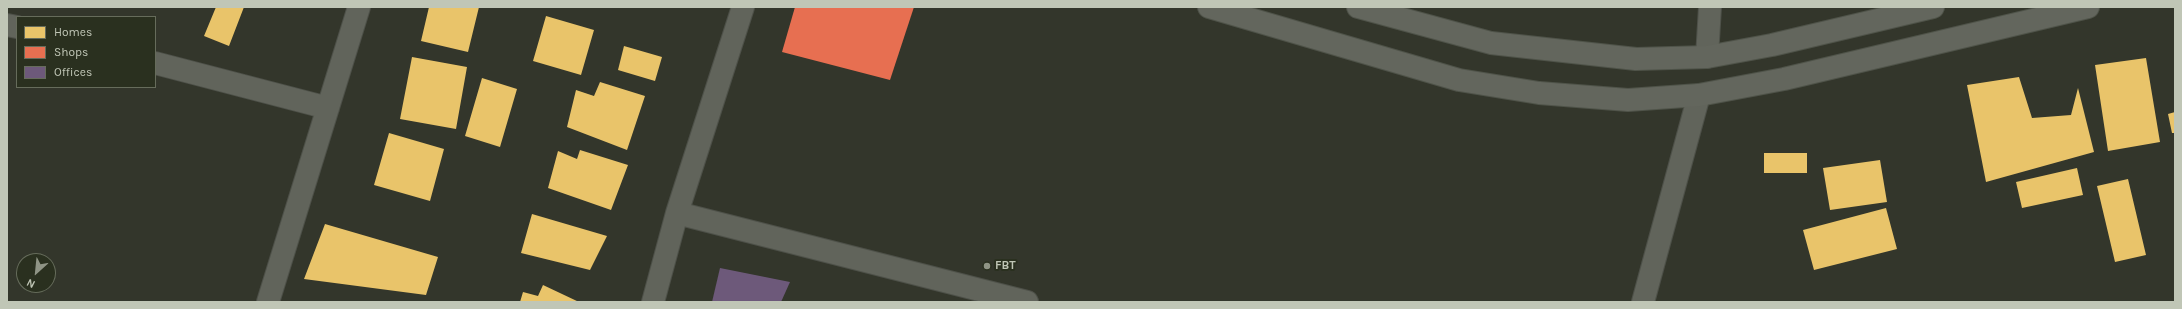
<!DOCTYPE html>
<html>
<head>
<meta charset="utf-8">
<style>
  body { margin:0 }
  #map { position:relative; width:2182px; height:309px; overflow:hidden; background:#33362b; font-family:Karla,sans-serif }
  canvas { display:block }
  .frame { position:absolute; inset:0; border:8px solid #c0c6b6; pointer-events:none }
  .legend { position:absolute; left:16px; top:16px; width:140px; height:72px; box-sizing:border-box; background:#2a301f; border:1px solid #666c5b; margin:0; padding:5px 7px; list-style:none; font-size:12px; color:#c0c6b6 }
  .legend li { display:flex; align-items:center; gap:8px; height:20px }
  .legend b { width:20px; border:1px solid #666c5b }
  .north { position:absolute; left:16px; top:253px; width:40px; height:40px; box-sizing:border-box; background:#2a301f; border:1px solid #666c5b; border-radius:50%; rotate:207deg; font-size:11px; font-weight:700; line-height:16px; text-align:center; color:#c0c6b6 }
  .north::after { content:''; display:block; margin:auto; width:14px; height:18px; background:#8f9485; clip-path:polygon(50% 0,100% 100%,50% 72%,0 100%) }
</style>
</head>
<body>
<div id="map">
<canvas width="2182" height="309"></canvas>
<div class="frame"></div>
<ul class="legend">
<li><b style="height:11px;background:#e9c46a"></b>Homes</li>
<li><b style="height:11px;background:#e76f51"></b>Shops</li>
<li><b style="height:11px;background:#6d597a"></b>Offices</li>
</ul>
<div class="north">N</div>
</div>
<script>
const g = document.querySelector('canvas').getContext('2d');
g.lineJoin = 'round';
function fill(path, color) { g.fillStyle = color; g.fill(path, 'evenodd'); }
const shape = rows => new Path2D(rows.map(r => 'M' + r).join(''));
function trace(path, color, width, dash) { g.strokeStyle = color; g.lineWidth = width; g.lineCap = dash ? 'butt' : 'round'; g.setLineDash(dash || []); g.stroke(path); }
function write(font, color, halo, rows, align = 'center') {
  g.font = font + ' Karla,sans-serif'; g.lineWidth = 4; g.setLineDash([]); g.textBaseline = 'middle'; g.strokeStyle = halo; g.fillStyle = color; for (const [text, x, y, turn = 0] of rows) {
    g.save(); g.translate(x, y); g.rotate((+turn || 0) * Math.PI / 180); g.textAlign = isNaN(turn) ? turn : align; if (halo) g.strokeText(text, 0, 0); g.fillText(text, 0, 0); g.restore();
  }
}
const homes = shape([
  [216,7,244,7,229,46,204,36],
  [429,7,479,7,468,52,421,41],
  [546,16,594,30,581,75,533,61],
  [624,46,662,57,655,81,618,70],
  [412,57,467,67,456,129,400,119],
  [2146,58,2160,142,2108,151,2095,65],
  [2019,77,2032,118,2071,115,2078,88,2094,152,1986,182,1967,85],
  [482,78,517,89,500,147,465,136],
  [600,82,645,96,627,150,567,127,576,90,594,96],
  [2175,112,2175,133,2172,133,2168,114],
  [389,133,444,149,430,201,374,185],
  [580,150,628,165,611,210,548,188,558,151,577,159],
  [1764,153,1807,153,1807,173,1764,173],
  [1880,160,1887,202,1830,210,1823,168],
  [2077,168,2083,195,2022,208,2016,182],
  [2128,179,2146,255,2115,262,2097,186],
  [1886,208,1897,249,1814,270,1803,230],
  [532,214,607,236,590,270,521,253],
  [325,224,438,257,426,295,304,279],
  [543,285,579,302,520,302,523,292,538,296]
]);
const shops = shape([
  [795,7,914,7,890,80,782,52]
]);
const offices = shape([
  [720,268,790,282,781,302,712,302]
]);
const minor = shape([
  [7,25,17,27],
  [1707,57,1710,7],
  [155,63,328,108],
  [677,213,1027,302],
  [268,302,359,7],
  [653,302,677,213,743,7],
  [1643,302,1699,95]
]);
const major = shape([
  [1209,7,1459,80,1539,93,1628,100,1699,95,1784,79,2088,7],
  [1358,7,1491,43,1636,59,1707,57,1772,45,1933,7]
]);
const markers = [
  [987,266,4,"#8f9485"]
];
const poiNames = [
  ["FBT",995,266]
];
fill(homes, '#e9c46a');
fill(shops, '#e76f51');
fill(offices, '#6d597a');
trace(minor, '#4e5149', 24);
trace(major, '#4f5349', 24);
trace(minor, '#61645b', 22);
trace(major, '#63665d', 22);
for (const [x, y, r, color] of markers) { const dot = new Path2D(); dot.arc(x, y, r, 0, 2 * Math.PI); g.fillStyle = color; g.fill(dot); trace(dot, '#2a301f', 1.5); }
write('bold 12px', '#c0c6b6', '#2a301f', poiNames, 'left');
</script>
</body>
</html>
